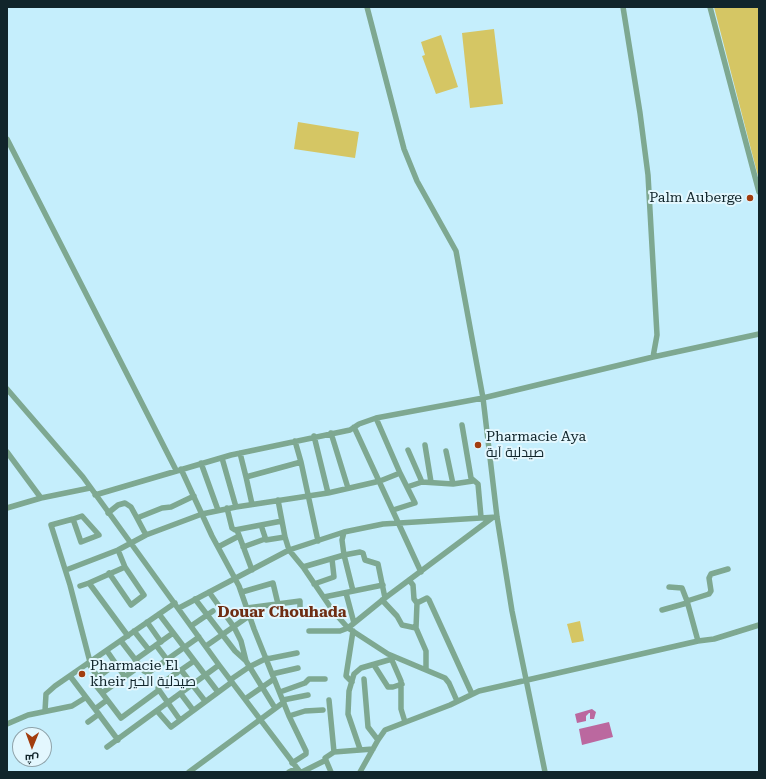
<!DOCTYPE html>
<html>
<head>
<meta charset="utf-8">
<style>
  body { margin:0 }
  #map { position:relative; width:766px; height:779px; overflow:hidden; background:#c5eefc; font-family:"Roboto Serif",Cairo,serif }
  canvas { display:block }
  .frame { position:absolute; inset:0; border:8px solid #11252b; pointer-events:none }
  .north { position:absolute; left:12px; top:727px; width:40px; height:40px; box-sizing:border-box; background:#e3f7fe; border:1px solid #8fa3aa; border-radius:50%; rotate:181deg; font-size:11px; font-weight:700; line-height:16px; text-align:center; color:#11252b }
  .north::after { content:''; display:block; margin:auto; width:14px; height:18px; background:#a23d0f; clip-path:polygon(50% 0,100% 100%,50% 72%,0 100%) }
</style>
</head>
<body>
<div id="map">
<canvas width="766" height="779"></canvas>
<div class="frame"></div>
<div class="north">ش</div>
</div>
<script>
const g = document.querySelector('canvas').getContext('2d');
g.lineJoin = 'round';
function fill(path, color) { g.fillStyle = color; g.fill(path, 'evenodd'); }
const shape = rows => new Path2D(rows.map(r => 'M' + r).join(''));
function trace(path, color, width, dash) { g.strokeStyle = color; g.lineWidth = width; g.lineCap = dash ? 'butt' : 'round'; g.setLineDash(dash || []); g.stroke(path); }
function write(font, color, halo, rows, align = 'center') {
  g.font = font + ' "Roboto Serif",Cairo,serif'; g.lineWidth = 4; g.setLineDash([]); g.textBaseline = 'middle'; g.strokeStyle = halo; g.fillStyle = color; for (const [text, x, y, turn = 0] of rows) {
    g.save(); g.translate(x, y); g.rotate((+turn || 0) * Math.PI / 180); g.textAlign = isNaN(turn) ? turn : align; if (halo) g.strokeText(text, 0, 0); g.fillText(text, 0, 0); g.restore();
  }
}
const green = shape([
  [714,7,759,7,759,180],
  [494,29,503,104,470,108,462,33],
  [441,35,458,87,436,94,422,56,425,55,421,42],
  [298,122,359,132,355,158,294,149],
  [580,621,584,641,572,643,567,624]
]);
const water = shape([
  [592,709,596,712,594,719,590,719,590,713,589,713,586,716,586,721,577,723,575,714],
  [609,722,613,737,582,745,579,729]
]);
const minor = shape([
  [367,7,404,149,417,181,456,251,483,398,497,517,512,611,545,772],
  [623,7,640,113,648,175,657,335,653,357],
  [710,7,759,192],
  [7,139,176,470],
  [7,389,83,477,219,665,300,772],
  [376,418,400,473],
  [462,425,471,478,478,484,481,517],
  [354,427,421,572],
  [331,433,348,488],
  [314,436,328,493],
  [295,441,301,462],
  [425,445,431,482],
  [408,450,422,482],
  [446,451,453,484],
  [7,452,41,498,7,508],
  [240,453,246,477],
  [222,458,236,507],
  [201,463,218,510],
  [181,469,212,536,239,586,254,629,289,716,306,751,306,754,292,763],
  [407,487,422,482,453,484,473,481],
  [95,495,231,455,350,430,359,424,376,418,483,398,653,357,759,334],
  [41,498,90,488],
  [278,500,285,537],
  [252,504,246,477,301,462,318,541],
  [227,508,232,528,235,530,261,525,266,540,285,537,289,550,303,567,333,611,348,628,388,654,445,678,449,683,457,701],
  [108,513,118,505,125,503,131,507,137,518],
  [73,519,81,542,99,535,82,516,73,519,51,525,70,585,90,662],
  [261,525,282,521],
  [237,530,252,570],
  [146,535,137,518,162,508,171,507,194,496],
  [218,547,239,536],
  [243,547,265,539],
  [303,567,344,555,342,540,344,532],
  [66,570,118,550,146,535,202,514,236,507,328,493,380,481,400,473,415,503,393,510],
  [109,573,131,605,144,595,125,567],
  [409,580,413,585,414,599,417,603,416,628,426,651,426,669],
  [89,583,125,567,118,550],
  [314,584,334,577,332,559],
  [80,586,89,583,128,636],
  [669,587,682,588,687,601],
  [353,591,344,555,360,552,363,553,365,560,378,564,385,598],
  [209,592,234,627,241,641,246,661],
  [242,592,273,583,278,604],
  [346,593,354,623],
  [324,597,383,585],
  [195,599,235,651,246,661,275,708],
  [382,600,397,616,402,625,416,628],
  [417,603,427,598,429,600,472,694],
  [179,608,289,550,344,532,383,524,497,517],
  [247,608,300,601,300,609],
  [662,610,687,603],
  [159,614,218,692],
  [147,622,161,642],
  [191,626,213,611],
  [134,631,149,650],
  [309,631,340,631,348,628,385,598,492,518],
  [121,641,144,671,148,673,199,637],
  [698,641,687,601,709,594,711,591,709,578,711,574,728,569],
  [156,645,177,673],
  [206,646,249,616],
  [107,651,125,677],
  [391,658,401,681,401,709,405,722],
  [267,659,297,653],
  [135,660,173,633],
  [194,661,181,670,205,701],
  [88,663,98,677,93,682,102,693,140,666],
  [374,665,388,687,393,687,402,684],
  [272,674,298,668],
  [70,676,95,709,107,700],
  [98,677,116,664],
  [364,679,368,727,378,740],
  [230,680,249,667,267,658],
  [352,682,346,676,353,631],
  [159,690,158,688,161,684,179,671],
  [280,692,305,683,309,679,325,679],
  [102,693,121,718,159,690,180,720],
  [181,694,193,710],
  [245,699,274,679],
  [283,700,308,695],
  [329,700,334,752],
  [95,709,118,740],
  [45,711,46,694,55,686,175,603],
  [157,711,171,727,232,682],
  [289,716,305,711,323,710],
  [88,722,99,714],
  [7,724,28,715,72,706,85,698],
  [107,747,219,665],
  [360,749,348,714,349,691,354,674,361,668,392,659],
  [189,772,284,702],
  [289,772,297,768],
  [302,772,326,760],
  [331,772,325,758,334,752,373,749],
  [360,772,378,740,385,730,450,705,479,691,698,641,714,639,759,625]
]);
const markers = [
  [750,198,4,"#a23d0f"],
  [478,445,4,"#a23d0f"],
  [82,674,4,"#a23d0f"]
];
const poiNames = [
  ["Palm Auberge",742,198,"right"],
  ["Pharmacie Aya",486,437],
  ["صيدلية اَية",486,453],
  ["Pharmacie El",90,666],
  ["kheir صيدلية الخير",90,682]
];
const neighbourhoodNames = [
  ["Douar Chouhada",282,613]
];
fill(green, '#d5c664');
fill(water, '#bb689f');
trace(minor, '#7ea891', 5.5);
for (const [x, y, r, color] of markers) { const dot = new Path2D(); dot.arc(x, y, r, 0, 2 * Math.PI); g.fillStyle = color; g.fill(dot); trace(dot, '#e3f7fe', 1.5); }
write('14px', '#11252b', '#e3f7fe', poiNames, 'left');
write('bold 15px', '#6e2d13', '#e3f7fe', neighbourhoodNames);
</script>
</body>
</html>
